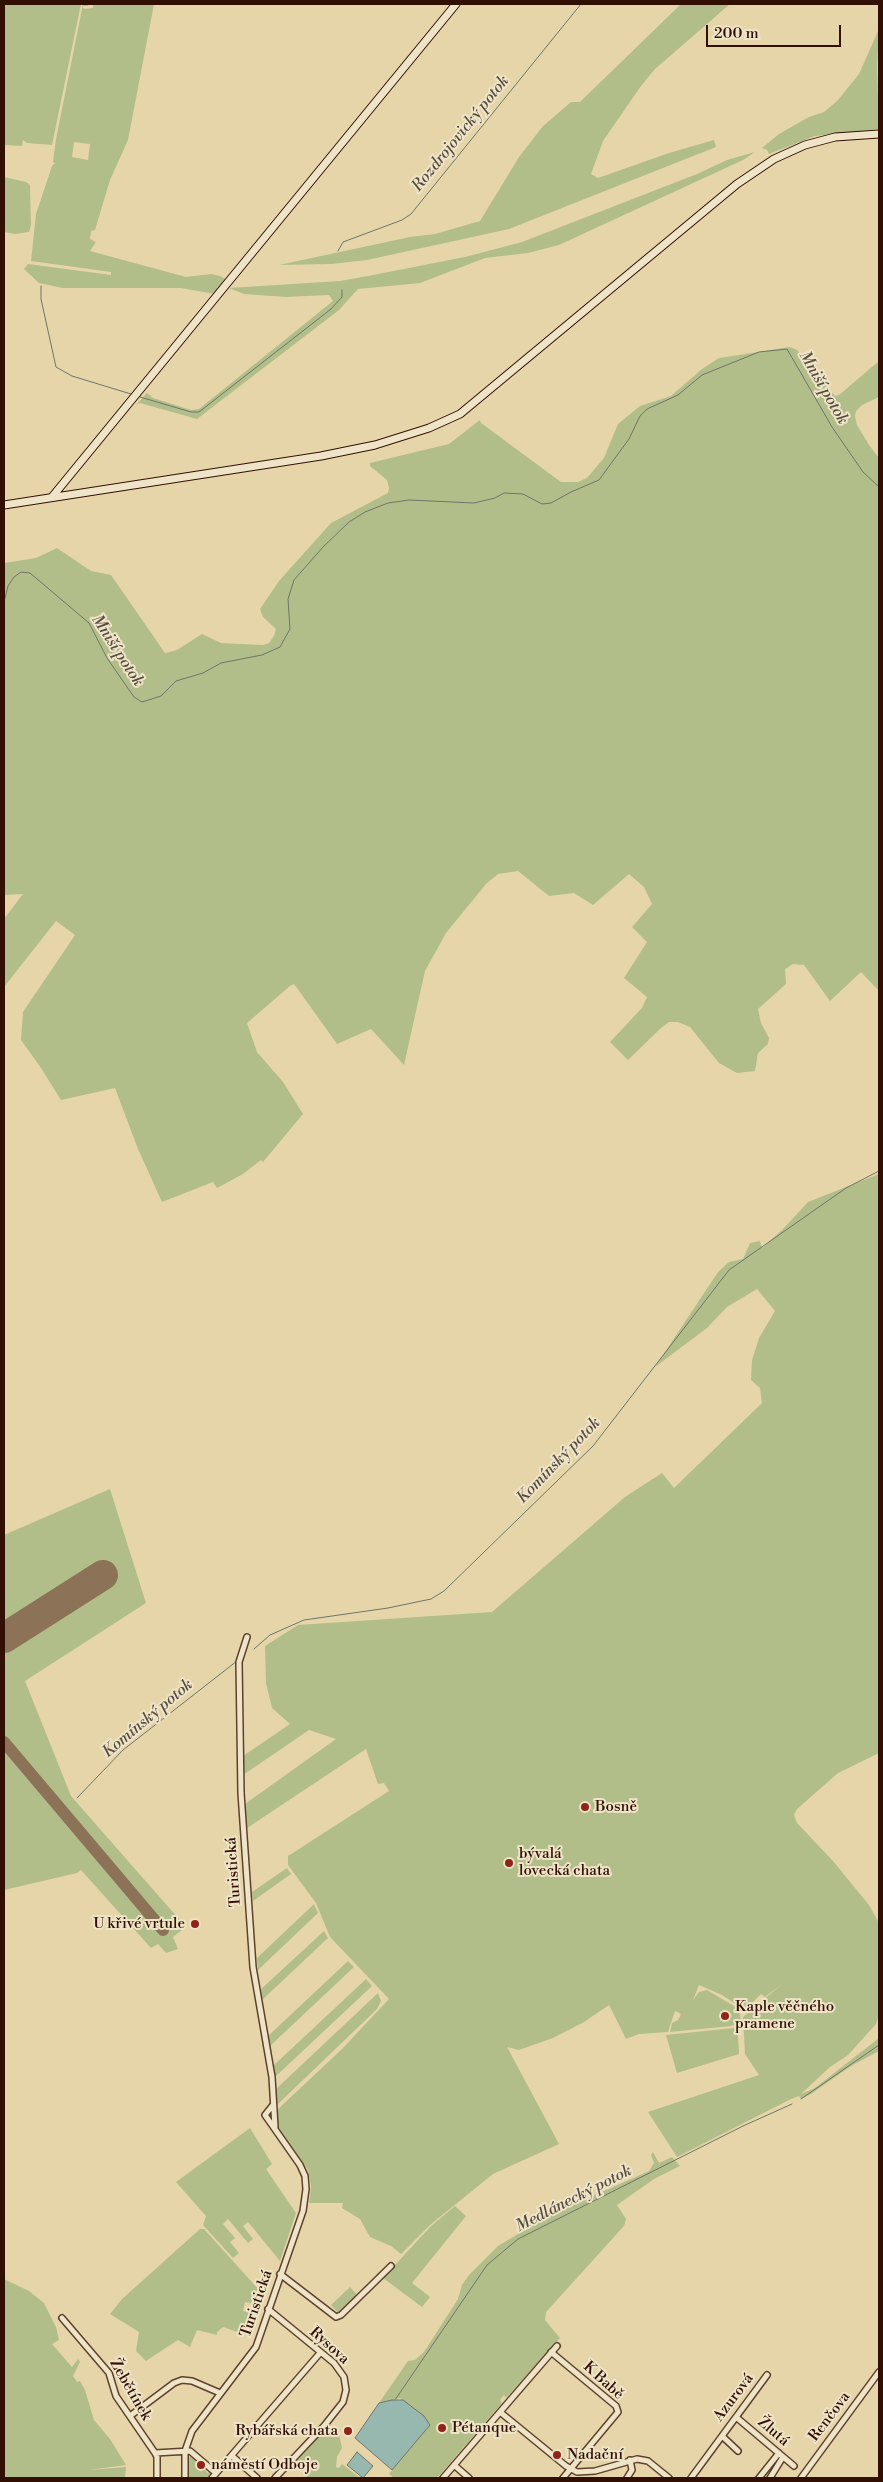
<!DOCTYPE html>
<html>
<head>
<meta charset="utf-8">
<style>
  body { margin:0 }
  #map { position:relative; width:883px; height:2482px; overflow:hidden; background:#e6d5a9; font-family:"Libre Bodoni",serif }
  canvas { display:block }
  .frame { position:absolute; inset:0; border:5px solid #311003; pointer-events:none }
  .scale { position:absolute; left:706px; top:25px; width:135px; height:22px; box-sizing:border-box; border:2px solid #311003; border-top:0; padding-left:6px; font-size:15px; line-height:18px; white-space:nowrap; color:#311003; -webkit-text-stroke:4px #efe4c7; paint-order:stroke }
</style>
</head>
<body>
<div id="map">
<canvas width="883" height="2482"></canvas>
<div class="frame"></div>
<div class="scale">200 m</div>
</div>
<script>
const g = document.querySelector('canvas').getContext('2d');
g.lineJoin = 'round';
function fill(path, color) { g.fillStyle = color; g.fill(path, 'evenodd'); }
const shape = rows => new Path2D(rows.map(r => 'M' + r).join(''));
function trace(path, color, width, dash) { g.strokeStyle = color; g.lineWidth = width; g.lineCap = dash ? 'butt' : 'round'; g.setLineDash(dash || []); g.stroke(path); }
function write(font, color, halo, rows, align = 'center') {
  g.font = font + ' "Libre Bodoni",serif'; g.lineWidth = 4; g.setLineDash([]); g.textBaseline = 'middle'; g.strokeStyle = halo; g.fillStyle = color; for (const [text, x, y, turn = 0] of rows) {
    g.save(); g.translate(x, y); g.rotate((+turn || 0) * Math.PI / 180); g.textAlign = isNaN(turn) ? turn : align; if (halo) g.strokeText(text, 0, 0); g.fillText(text, 0, 0); g.restore();
  }
}
const green = shape([
  [4,4,81,4,52,145,27,143,23,140,22,146,4,145],
  [83,4,88,4,88,6,83,6,83,8,85,9,93,8,93,4,154,4,128,140,110,180,95,230,91,231,90,239,96,242,90,251,186,277,211,274,220,276,227,280,215,294,181,288,63,288,39,283,24,269,28,264,111,275,111,272,31,261,36,214,52,166,55,163,53,162,56,139],
  [74,142,90,144,88,160,72,157],
  [681,4,730,4,655,69,641,86,603,141,591,174,598,178,669,153,714,140,716,147,509,229,367,260,331,264,279,265,410,237,435,234,480,221,519,157,543,126,571,102,580,102],
  [879,29,877,68,879,129,815,136,769,154,767,150,762,148,779,134,809,117,824,112,838,100,859,74],
  [755,152,743,160,559,245,528,253,485,258,420,283,358,289,339,310,197,419,140,403,136,405,147,393,153,398,191,410,199,409,333,301,329,295,286,297,244,294,229,288,340,281,368,276,465,257,522,242,697,174,727,160],
  [4,177,26,182,30,185,31,225,29,232,15,234,4,232],
  [790,347,797,350,835,396,839,395,879,361,879,397,862,405,856,411,855,416,857,425,869,445,879,458,879,991,861,972,830,1001,804,965,793,964,785,969,786,984,758,1009,761,1023,769,1038,768,1044,758,1053,755,1071,737,1073,719,1063,690,1027,678,1022,669,1022,661,1028,628,1060,610,1042,642,1008,647,997,624,978,647,942,632,927,652,904,644,887,629,874,593,905,574,893,549,896,518,871,498,874,486,884,446,933,425,971,404,1065,371,1029,337,1044,297,988,294,984,290,986,247,1023,257,1052,283,1082,303,1114,263,1162,261,1160,243,1174,217,1188,213,1182,162,1202,138,1149,115,1088,61,1100,41,1068,21,1040,23,1012,75,935,56,921,4,987,4,919,23,894,4,895,4,563,36,558,57,548,91,571,111,575,165,653,177,650,202,634,221,643,263,645,269,643,274,636,276,629,263,617,260,609,279,581,331,523,388,493,389,488,387,480,370,466,370,463,449,444,480,420,481,423,561,482,578,482,587,478,604,458,618,424,640,406,671,396,702,369,719,358],
  [879,1174,879,1753,838,1773,797,1809,794,1815,797,1823,833,1861,869,1905,879,1923,879,2015,876,2024,848,2055,830,2067,801,2094,815,2088,879,2038,879,2051,851,2066,811,2094,801,2099,799,2096,791,2099,677,2157,648,2112,759,2075,745,2054,743,2017,782,1984,765,1997,761,1994,745,2010,722,1995,699,1985,693,2000,699,1992,707,1990,739,2009,741,2021,731,2026,670,2032,672,2023,678,2020,681,2014,675,2011,668,2032,639,2034,626,2039,609,2005,584,2022,553,2038,519,2050,507,2047,559,2144,493,2174,430,2225,401,2254,391,2246,370,2237,360,2219,342,2208,343,2203,309,2203,311,2186,308,2170,278,2127,277,2110,342,2049,389,1999,330,1937,316,1903,288,1865,288,1856,389,1791,384,1783,378,1784,366,1749,247,1828,245,1804,336,1739,309,1730,243,1775,243,1756,290,1724,272,1708,266,1683,265,1646,298,1625,492,1612,625,1497,662,1473,674,1488,762,1403,760,1388,751,1380,752,1360,759,1338,775,1311,757,1289,727,1307,707,1328,655,1367,718,1272,729,1262,743,1259,750,1243,760,1241,762,1248,783,1229,808,1202],
  [110,1489,146,1603,25,1681,71,1796,186,1927,173,1937,178,1949,166,1953,158,1944,151,1948,81,1870,77,1873,4,1890,4,1535],
  [287,1868,291,1874,253,1901,252,1892],
  [314,1904,318,1913,258,1970,257,1958],
  [324,1931,328,1938,261,2001,259,1991],
  [348,1961,354,1967,270,2046,267,2037],
  [366,1979,372,1986,275,2077,273,2066],
  [378,1993,381,2001,377,2009,277,2105,276,2089],
  [734,2028,738,2035,739,2054,677,2073,666,2035],
  [250,2128,272,2164,266,2169,296,2213,280,2261,248,2222,243,2226,253,2239,248,2243,228,2219,223,2224,235,2238,230,2242,239,2253,233,2258,203,2225,206,2216,176,2182],
  [653,2152,659,2163,672,2157,680,2166,654,2179,617,2205,626,2219,624,2226,546,2312,545,2320,560,2338,506,2398,504,2395,500,2400,502,2403,437,2478,394,2478,389,2474,430,2424,400,2398,379,2403,408,2361,415,2360,424,2352,458,2299,462,2285,469,2275,498,2246,548,2216,649,2171,654,2163,651,2155],
  [455,2206,466,2216,412,2283,430,2297,422,2307,383,2278,431,2226],
  [200,2229,204,2229,260,2291,256,2291,251,2303,245,2302,243,2311,249,2312,248,2316,252,2317,246,2335,223,2327,217,2332,217,2335,197,2330,190,2347,178,2340,146,2361,136,2351,139,2332,110,2314,122,2299],
  [4,2279,29,2291,44,2303,56,2327,59,2340,52,2344,72,2367,78,2359,80,2362,73,2376,77,2382,80,2381,85,2390,94,2420,110,2439,126,2465,89,2470,126,2467,125,2478,4,2478],
  [350,2287,358,2296,339,2314,331,2305],
  [324,2430,339,2434,342,2448,337,2457,336,2467,339,2468,342,2464,360,2478,307,2478,303,2462,297,2461],
  [190,2457,196,2457,195,2462,208,2473,210,2470,214,2474,206,2478,187,2478,187,2459]
]);
const water = shape([
  [392,2400,403,2400,424,2416,430,2425,392,2470,355,2438,379,2403,392,2400],
  [357,2452,373,2466,363,2478,347,2465,357,2452]
]);
const stream = shape([
  [338,251,343,242,402,220,411,214,581,4],
  [41,286,41,299,56,367,72,376,131,394],
  [140,397,191,412,199,412,331,309,342,297,342,290],
  [4,602,8,586,14,577,21,572,30,573,89,623,107,658,134,697,142,702,161,696,176,681,203,673,221,663,262,655,280,647,290,629,288,599,294,580,323,547,349,522,365,512,388,503,409,500,474,503,495,498,504,493,523,494,542,504,551,503,571,492,599,480,629,439,640,416,647,409,678,395,702,375,759,352,787,349,832,427,863,472,879,487],
  [254,1649,270,1635,304,1620,388,1608,431,1599,444,1591,593,1446,729,1270,846,1188,879,1171],
  [77,1798,123,1750,237,1661],
  [801,2099,879,2045],
  [395,2400,487,2265,518,2239,743,2126,792,2104]
]);
const taxiway = shape([
  [4,1742,163,1930]
]);
const runway = shape([
  [4,1638,103,1575]
]);
const street = shape([
  [247,1637,239,1662,241,1793,253,1967,272,2077,275,2127],
  [280,2274,336,2317,341,2315,391,2266],
  [268,2309,334,2363,344,2377,346,2390,343,2402,324,2426,275,2478],
  [62,2318,109,2373,116,2396,155,2453],
  [551,2352,616,2406,618,2412,563,2478],
  [500,2412,566,2466,577,2472,595,2471,637,2459,648,2461,669,2478],
  [130,2416,174,2383,182,2380,192,2381,220,2393],
  [736,2417,794,2466],
  [722,2436,738,2451],
  [232,2456,257,2478],
  [454,2465,469,2478],
  [157,2478,157,2457,155,2453,190,2451,216,2473],
  [185,2478,185,2451,192,2431,256,2347,303,2211,306,2189,305,2176,300,2165,265,2115,273,2105],
  [212,2478,320,2353],
  [443,2478,557,2346],
  [627,2478,632,2470,630,2460],
  [691,2478,767,2375],
  [759,2478,779,2453],
  [770,2478,783,2457],
  [801,2478,879,2372]
]);
const secondary = shape([
  [52,497,456,4],
  [4,505,321,456,375,445,429,428,460,414,737,184,774,159,805,145,835,137,879,134]
]);
const markers = [
  [585,1807,5,"#8f2418"],
  [509,1863,5,"#8f2418"],
  [195,1924,5,"#8f2418"],
  [725,2016,5,"#8f2418"],
  [442,2428,5,"#8f2418"],
  [348,2431,5,"#8f2418"],
  [557,2455,5,"#8f2418"],
  [201,2465,5,"#8f2418"]
];
const poiNames = [
  ["Bosně",595,1807],
  ["bývalá",519,1854],
  ["lovecká chata",519,1871],
  ["U křivé vrtule",185,1924,"right"],
  ["Kaple věčného",735,2007],
  ["pramene",735,2024],
  ["Pétanque",452,2428],
  ["Rybářská chata",338,2431,"right"],
  ["Nadační",567,2455],
  ["náměstí Odboje",211,2465]
];
const streetNames = [
  ["Turistická",234,1872,-94],
  ["Turistická",257,2304,-71],
  ["Rysova",329,2346,42],
  ["K Babě",603,2381,42],
  ["Žebětínek",130,2390,60],
  ["Azurová",734,2398,-53],
  ["Renčova",830,2417,-53],
  ["Žlutá",773,2432,40]
];
const waterNames = [
  ["Rozdrojovický potok",461,134,-51],
  ["Mniší potok",823,388,60],
  ["Mniší potok",117,651,57],
  ["Komínský potok",559,1461,-46],
  ["Komínský potok",148,1719,-40],
  ["Medlánecký potok",574,2199,-27]
];
fill(green, '#b2be8a');
fill(water, '#97b8ae');
trace(water, '#6e756a', 1);
trace(stream, '#6e756a', 1);
trace(taxiway, '#8c7256', 12);
trace(runway, '#8c7256', 30);
trace(street, '#5e412c', 8);
trace(secondary, '#311003', 9);
trace(street, '#efe4c7', 5);
trace(secondary, '#efe4c7', 7);
for (const [x, y, r, color] of markers) { const dot = new Path2D(); dot.arc(x, y, r, 0, 2 * Math.PI); g.fillStyle = color; g.fill(dot); trace(dot, '#efe4c7', 2); }
write('15px', '#311003', '#efe4c7', poiNames, 'left');
write('15px', '#311003', '#efe4c7', streetNames);
write('italic 16px', '#554b3f', '#efe4c7', waterNames);
</script>
</body>
</html>
